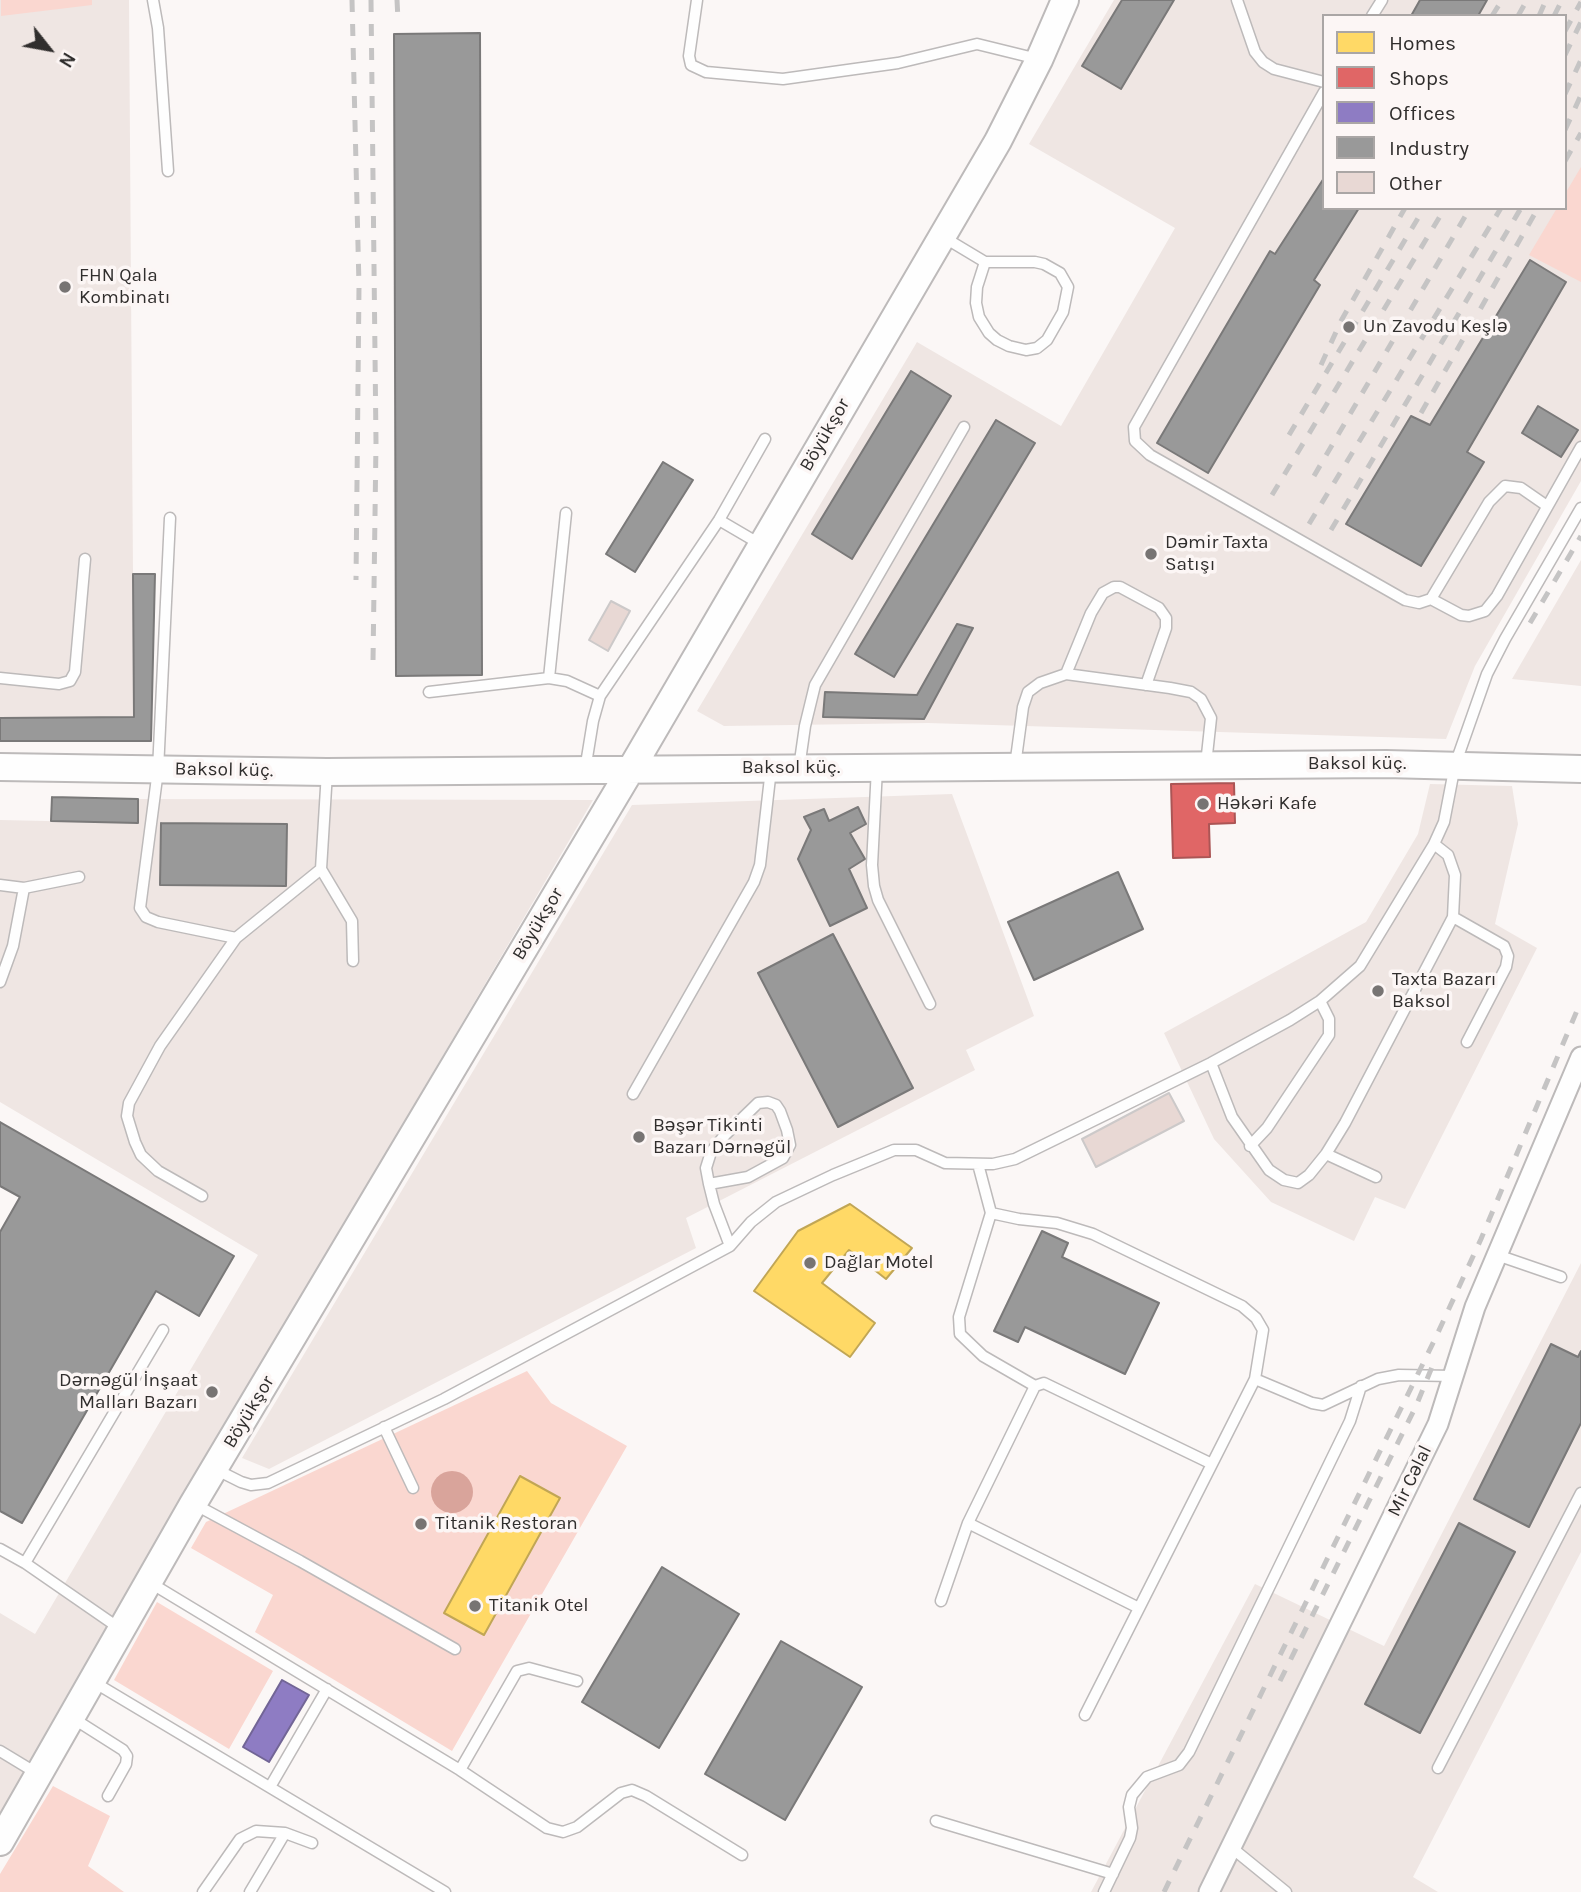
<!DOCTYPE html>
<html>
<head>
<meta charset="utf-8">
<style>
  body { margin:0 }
  #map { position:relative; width:1581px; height:1892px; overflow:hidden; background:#fbf7f6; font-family:Karla,sans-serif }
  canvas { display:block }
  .legend { position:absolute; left:1322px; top:14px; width:245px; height:196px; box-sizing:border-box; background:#fcf6f5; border:2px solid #aaa6a5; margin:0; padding:9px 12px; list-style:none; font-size:21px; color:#302e2d }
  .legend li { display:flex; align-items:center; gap:14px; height:35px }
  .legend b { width:35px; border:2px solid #aaa6a5 }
  .north { position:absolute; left:14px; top:14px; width:70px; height:70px; -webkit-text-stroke:5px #fcf6f5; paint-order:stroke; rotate:121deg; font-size:19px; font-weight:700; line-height:28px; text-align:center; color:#302e2d }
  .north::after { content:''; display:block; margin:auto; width:24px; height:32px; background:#302e2d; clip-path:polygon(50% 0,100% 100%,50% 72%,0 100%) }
</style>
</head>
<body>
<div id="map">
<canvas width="1581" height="1892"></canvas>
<ul class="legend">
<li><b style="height:19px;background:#ffd966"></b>Homes</li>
<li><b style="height:19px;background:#e06666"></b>Shops</li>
<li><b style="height:19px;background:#8e7cc3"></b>Offices</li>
<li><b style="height:19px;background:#999"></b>Industry</li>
<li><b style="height:19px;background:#e8d8d4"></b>Other</li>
</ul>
<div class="north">N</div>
</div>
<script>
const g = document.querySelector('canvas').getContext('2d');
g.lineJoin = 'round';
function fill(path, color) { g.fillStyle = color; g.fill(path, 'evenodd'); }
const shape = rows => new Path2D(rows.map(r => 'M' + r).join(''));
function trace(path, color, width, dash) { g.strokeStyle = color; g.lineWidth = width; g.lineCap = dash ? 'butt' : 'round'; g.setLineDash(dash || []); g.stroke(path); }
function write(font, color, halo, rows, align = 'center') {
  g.font = font + ' Karla,sans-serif'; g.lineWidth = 7; g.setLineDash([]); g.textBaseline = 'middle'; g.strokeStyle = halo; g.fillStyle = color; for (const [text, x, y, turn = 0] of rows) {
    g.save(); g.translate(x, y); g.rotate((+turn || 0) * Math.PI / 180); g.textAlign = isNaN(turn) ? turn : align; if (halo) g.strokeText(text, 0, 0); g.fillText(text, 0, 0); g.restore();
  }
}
const built = shape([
  [0,0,129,0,134,717,0,718],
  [1114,0,1581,0,1581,481,1475,666,1446,739,928,723,724,726,697,711,917,342,1061,426,1175,228,1029,144],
  [1324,16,1565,16,1565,208,1324,208],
  [1581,560,1581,686,1512,679],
  [1430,784,1512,786,1518,824,1495,924,1537,948,1405,1209,1375,1197,1354,1241,1271,1202,1214,1139,1164,1033,1366,922,1418,834],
  [952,794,1034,1016,966,1050,975,1070,686,1218,696,1248,269,1469,242,1458,632,805],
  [138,799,593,800,165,1529,0,1819,0,1613,35,1634,258,1255,0,1102,0,820,137,823],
  [1581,1263,1581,1552,1413,1877,1438,1892,1091,1892,1255,1584,1384,1646]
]);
const green = shape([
  [1,0,92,0,92,5,1,16],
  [1581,167,1581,282,1529,255,1557,208,1565,208,1565,194],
  [527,1371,551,1403,627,1446,452,1751,255,1632,273,1595,191,1548,206,1522],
  [157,1602,273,1671,229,1749,114,1680],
  [53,1786,110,1816,88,1866,124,1892,0,1892,0,1874]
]);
const water = shape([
  '431 1492a21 21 0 1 1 42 0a21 21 0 1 1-42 0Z'
]);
const homes = shape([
  [850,1204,912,1248,886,1279,849,1250,822,1283,875,1323,850,1357,754,1291,798,1231,850,1204],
  [520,1476,560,1498,484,1635,444,1613,520,1476]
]);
const shops = shape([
  [1234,783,1235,823,1209,824,1210,857,1173,858,1171,784,1234,783]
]);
const offices = shape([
  [282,1680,309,1695,269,1762,243,1747,282,1680]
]);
const industry = shape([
  [1122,0,1174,0,1121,89,1082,66,1122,0],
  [1420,0,1487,0,1478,16,1411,16,1420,0],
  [480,33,482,675,396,676,394,34,480,33],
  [1324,178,1324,208,1359,208,1314,280,1320,285,1208,473,1157,443,1270,251,1275,254,1324,178],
  [1530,260,1566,282,1467,452,1484,462,1421,566,1346,524,1411,416,1430,425,1530,260],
  [911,371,951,396,852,559,812,534,911,371],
  [1538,406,1578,430,1561,457,1522,433,1538,406],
  [996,420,1035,443,894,677,855,654,996,420],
  [663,462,693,480,635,572,606,554,663,462],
  [133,574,155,574,151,741,0,741,0,718,134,717,133,574],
  [957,624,973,628,924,719,823,717,825,692,917,695,957,624],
  [52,797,138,799,138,823,51,821,52,797],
  [858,807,866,824,850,833,865,859,849,869,867,908,830,926,798,859,811,830,804,817,824,809,829,821,858,807],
  [161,823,287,824,286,886,160,885,161,823],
  [1118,872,1143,929,1034,980,1008,922,1118,872],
  [833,934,913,1088,838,1127,758,973,833,934],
  [0,1122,234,1256,199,1316,156,1291,22,1523,0,1511,0,1232,20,1197,0,1186,0,1122],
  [1042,1231,1068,1243,1062,1257,1159,1303,1125,1374,1025,1327,1018,1342,994,1331,1042,1231],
  [1551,1344,1578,1357,1581,1351,1581,1423,1529,1527,1474,1499,1551,1344],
  [1459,1523,1515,1552,1420,1733,1365,1704,1459,1523],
  [662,1567,739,1614,659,1748,582,1702,662,1567],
  [781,1641,862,1687,785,1820,705,1774,781,1641]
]);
const building = shape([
  [611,601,630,611,608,651,589,640,611,601],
  [1169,1093,1184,1121,1096,1167,1082,1139,1169,1093]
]);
const lane = shape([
  [153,0,158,28,168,171],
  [697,0,689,56,691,65,706,72,783,79,898,63,977,44,1038,59],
  [1237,0,1255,52,1263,62,1274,69,1324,82],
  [1372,16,1382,0],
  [1324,92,1134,427,1135,441,1150,455,1405,600,1419,603,1431,599,1489,502,1505,486,1521,488,1547,506],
  [945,238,985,262,1035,262,1044,264,1060,273,1068,287,1063,312,1047,340,1037,348,1026,350,1009,346,997,340,989,333,979,317,976,303,977,287,985,262],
  [170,518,158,770,140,908,146,917,158,922,236,938],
  [719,520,760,544],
  [1431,599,1461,615,1469,616,1485,611,1497,596,1581,447],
  [1066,674,1091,613,1103,593,1114,587,1120,587,1159,608,1166,618,1166,628,1146,685],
  [0,678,59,684,70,681,75,672,85,559],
  [549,678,566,513],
  [429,692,549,678,567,681,600,696],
  [1015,766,1023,707,1028,692,1040,683,1066,674,1170,688,1191,692,1201,699,1211,718,1206,764],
  [799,768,805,726,815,685,964,427],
  [877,768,872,865,874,886,878,900,930,1004],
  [585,770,593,721,600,696,719,520,765,439],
  [321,869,327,772],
  [0,885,24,888,79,877],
  [1453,917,1504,946,1508,956,1506,967,1467,1042],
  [0,982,13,946,24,888],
  [1211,1063,1232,1117,1269,1170,1284,1180,1298,1183,1309,1175,1326,1154,1345,1123,1453,917,1455,875,1448,855,1434,844],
  [633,1094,754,882,760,865,771,769],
  [1250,1146,1267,1128,1329,1035,1329,1019,1320,1001],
  [1326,1154,1376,1177],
  [978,1164,991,1213,1019,1219,1057,1223,1093,1234,1242,1306,1256,1318,1263,1330,1255,1379],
  [709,1184,706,1168,711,1152,725,1135,758,1103,768,1102,776,1105,780,1111,787,1130,790,1145,783,1158,748,1177,709,1184,714,1204,730,1246],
  [202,1196,158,1171,141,1155,135,1142,127,1116,129,1103,160,1046,236,938,321,869,352,921,353,961],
  [991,1213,959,1317,960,1334,983,1356,1035,1386],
  [1497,1255,1561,1277],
  [384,1427,413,1488],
  [215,1469,241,1482,251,1485,268,1483,444,1399,730,1246,751,1222,776,1202,833,1175,894,1150,916,1150,945,1163,993,1164,1015,1159,1211,1063,1290,1020,1320,1001,1360,966,1434,844,1444,822,1455,765,1487,674,1505,639,1581,508],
  [194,1504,300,1561,455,1649],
  [968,1523,1139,1608],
  [0,1549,25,1563,119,1628],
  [25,1563,163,1330],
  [149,1582,460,1770,547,1828,563,1832,577,1827,621,1793,632,1790,646,1796,742,1855],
  [941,1601,968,1523,1035,1386,1044,1383,1212,1464],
  [92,1681,445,1892],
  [1085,1715,1255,1379,1312,1403,1323,1405,1378,1379,1399,1375,1453,1376],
  [71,1717,123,1750,127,1756,126,1764,108,1796],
  [0,1751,38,1774],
  [1438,1768,1581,1493],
  [460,1770,517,1671,529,1668,577,1681],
  [270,1787,327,1689],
  [936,1821,1113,1874],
  [1232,1848,1286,1892],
  [203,1892,240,1839,256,1831,285,1833,312,1843],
  [250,1892,285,1833],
  [1104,1892,1130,1838,1132,1828,1129,1807,1132,1795,1147,1777,1179,1765,1189,1752,1350,1421,1361,1386]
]);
const street = shape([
  [1209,1892,1438,1424,1475,1307,1581,1057]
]);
const secondary = shape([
  [0,767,327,772,1386,764,1581,769],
  [0,1842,193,1504,631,769,998,141,1039,60,1065,0]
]);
const rail = shape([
  [352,0,359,286,356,580],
  [371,0,376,442,373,662],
  [397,0,398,20],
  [1492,16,1502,0],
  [1518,16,1527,0],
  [1539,16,1546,0],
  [1554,16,1562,0],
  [1565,31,1581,2],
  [1565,55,1581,22],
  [1565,94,1581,60],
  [1565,130,1581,95],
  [1565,161,1581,133],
  [1321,365,1341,321,1405,208],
  [1421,413,1538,208],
  [1289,435,1424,208],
  [1314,476,1470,208],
  [1272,495,1445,208],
  [1309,524,1501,208],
  [1331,530,1521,208],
  [1530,623,1581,536],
  [1280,1681,1416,1406,1432,1367],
  [1164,1892,1435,1339,1481,1239,1581,1001]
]);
const markers = [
  [65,287,7,"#777473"],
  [1349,327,7,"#777473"],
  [1151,554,7,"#777473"],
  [1203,804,7,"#777473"],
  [1378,991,7,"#777473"],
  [639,1137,7,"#777473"],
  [810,1263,7,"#777473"],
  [212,1392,7,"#777473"],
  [421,1524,7,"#777473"],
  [475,1606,7,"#777473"]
];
const poiNames = [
  ["FHN Qala",79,276],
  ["Kombinatı",79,298],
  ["Un Zavodu Keşlə",1363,327],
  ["Dəmir Taxta",1165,543],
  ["Satışı",1165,565],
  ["Həkəri Kafe",1217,804],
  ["Taxta Bazarı",1392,980],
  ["Baksol",1392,1002],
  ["Bəşər Tikinti",653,1126],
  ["Bazarı Dərnəgül",653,1148],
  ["Dağlar Motel",824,1263],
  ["Dərnəgül İnşaat",198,1381,"right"],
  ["Malları Bazarı",198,1403,"right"],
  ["Titanik Restoran",435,1524],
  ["Titanik Otel",489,1606]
];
const streetNames = [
  ["Böyükşor",825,435,-60],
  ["Baksol küç.",1357,764],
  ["Baksol küç.",791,768],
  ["Baksol küç.",224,770,1],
  ["Böyükşor",538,924,-59],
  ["Böyükşor",249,1412,-59],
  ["Mir Cəlal",1410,1481,-64]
];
fill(built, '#efe6e3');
fill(green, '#fad7d0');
fill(water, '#d9a49b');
fill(homes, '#ffd966');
trace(homes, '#c1a655', 2);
fill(shops, '#e06666');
trace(shops, '#ab5555', 2);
fill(offices, '#8e7cc3');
trace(offices, '#726596', 2);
fill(industry, '#999');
trace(industry, '#7a7979', 2);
fill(building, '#e8d8d4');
trace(building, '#ccc9c9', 2);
trace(lane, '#bdbaba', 13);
trace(street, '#bdbaba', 23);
trace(secondary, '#bdbaba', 30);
trace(lane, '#fefefe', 10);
trace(street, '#fefefe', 19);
trace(secondary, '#fefefe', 26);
trace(rail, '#c5c4c4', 5, [12, 12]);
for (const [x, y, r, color] of markers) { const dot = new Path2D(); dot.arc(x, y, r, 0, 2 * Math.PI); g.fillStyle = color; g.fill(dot); trace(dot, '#fcf6f5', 2.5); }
write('19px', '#302e2d', '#fcf6f5', poiNames, 'left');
write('19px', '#302e2d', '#fcf6f5', streetNames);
</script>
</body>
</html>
